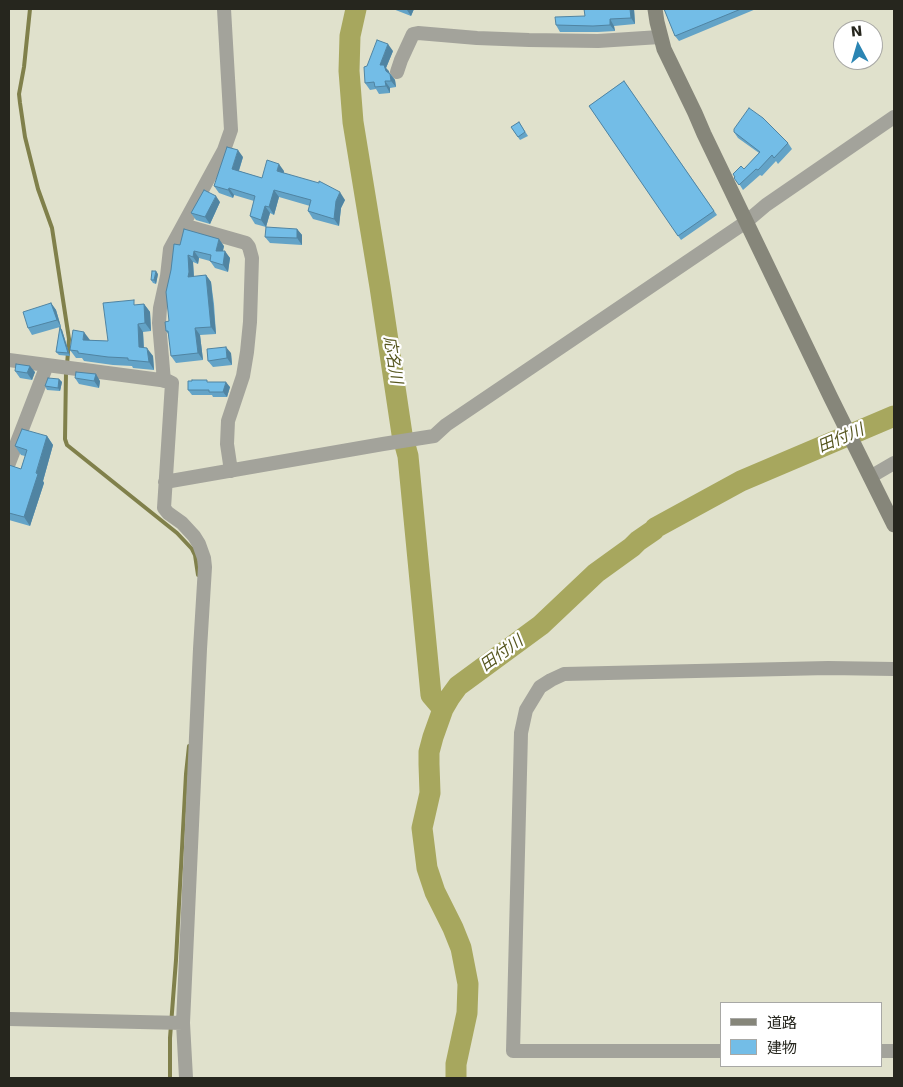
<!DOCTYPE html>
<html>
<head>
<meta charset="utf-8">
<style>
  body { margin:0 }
  #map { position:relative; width:903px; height:1087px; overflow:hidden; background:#e0e1cc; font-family:"DejaVu Sans","Noto Sans JP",sans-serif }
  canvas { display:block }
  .frame { position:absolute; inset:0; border:10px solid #26261e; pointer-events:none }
  .legend { position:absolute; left:720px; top:1002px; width:162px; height:65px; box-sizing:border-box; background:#fff; border:1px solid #a8a8a5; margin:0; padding:6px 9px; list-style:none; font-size:15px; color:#26261e }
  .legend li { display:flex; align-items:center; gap:10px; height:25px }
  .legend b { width:25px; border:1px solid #a8a8a5 }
  .north { position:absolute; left:833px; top:20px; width:50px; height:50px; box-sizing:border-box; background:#fff; border:1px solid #a8a8a5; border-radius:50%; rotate:354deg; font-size:14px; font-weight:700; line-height:20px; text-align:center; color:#26261e }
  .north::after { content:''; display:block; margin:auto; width:18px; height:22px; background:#2b85b3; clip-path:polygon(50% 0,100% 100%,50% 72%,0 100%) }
</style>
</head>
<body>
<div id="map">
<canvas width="903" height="1087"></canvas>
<div class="frame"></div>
<ul class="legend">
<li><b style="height:6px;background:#86867a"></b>道路</li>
<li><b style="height:14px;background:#73bde7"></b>建物</li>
</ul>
<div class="north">N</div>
</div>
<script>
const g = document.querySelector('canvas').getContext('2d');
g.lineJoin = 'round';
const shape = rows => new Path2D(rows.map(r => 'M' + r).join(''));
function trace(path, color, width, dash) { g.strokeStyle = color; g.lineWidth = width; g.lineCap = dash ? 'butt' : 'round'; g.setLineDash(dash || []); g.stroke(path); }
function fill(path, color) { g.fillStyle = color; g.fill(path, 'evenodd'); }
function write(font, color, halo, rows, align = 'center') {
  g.font = font + ' "DejaVu Sans","Noto Sans JP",sans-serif'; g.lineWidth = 4.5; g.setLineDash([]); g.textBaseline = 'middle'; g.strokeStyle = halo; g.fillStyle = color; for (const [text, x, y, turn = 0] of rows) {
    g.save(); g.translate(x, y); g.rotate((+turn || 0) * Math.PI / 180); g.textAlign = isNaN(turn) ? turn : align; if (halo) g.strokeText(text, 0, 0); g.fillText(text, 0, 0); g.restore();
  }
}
const stream = shape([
  [30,9,24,67,19,94,20,103,25,137,38,189,52,228,69,339,67,365],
  [66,372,65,439,67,445,177,533,192,549,195,555,198,575],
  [170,1078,170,1038,176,960,186,774,189,746]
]);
const river = shape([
  [356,9,350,36,349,71,353,122,380,287,402,434,408,456,431,695,443,709],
  [456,1078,456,1064,467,1013,468,984,461,948,453,928,435,892,427,868,422,828,430,793,429,764,429,752,433,737,443,709,450,697,458,686,541,625,596,573,632,547,638,541,654,530,655,528,741,481,894,416]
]);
const street = shape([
  [397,72,401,60,413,34,418,33,477,38,529,40,598,41,660,37],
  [183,225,246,243,249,247,252,258,250,322,247,352,243,376,228,421,227,444,231,471],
  [9,360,168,381,172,383,164,508,168,513,182,523,194,536,199,544,204,558,205,567,200,649,183,1023,186,1078],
  [164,381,159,323,160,308,167,276,170,249,224,150,231,130,224,9],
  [9,463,47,365],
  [870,477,894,463],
  [165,482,383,444,434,436,446,425,746,222,766,205,894,117],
  [9,1019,183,1023],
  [722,1051,513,1051,521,733,526,710,540,687,551,680,564,674,828,668,894,669],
  [882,1051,894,1051]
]);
const secondary = shape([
  [655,9,657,22,664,49,695,113,704,134,831,398,894,525]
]);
const wall = shape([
  [393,9,414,9,411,16],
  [584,9,634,9,635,24,614,26,615,31,598,32,560,32,556,25,585,16],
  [664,9,756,9,679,41,675,36],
  [393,51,386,68,395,80,396,87,390,88,390,93,379,94,376,89,370,90,365,83,367,66],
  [624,81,717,215,681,240,589,106],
  [519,122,528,136,520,140,511,127],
  [734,132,788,143,792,149,778,164,776,161,762,176,760,175,743,190,733,174,744,169,759,153,738,138],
  [243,157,239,171,262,178,284,171,284,173,345,200,341,208,339,226,313,219,308,211,310,206,279,197,274,215,270,213,266,227,255,224,250,216,254,201,234,195,233,198,219,193,214,186],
  [220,202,210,224,196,220,191,213],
  [297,229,302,235,302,245,270,243,265,237],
  [174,244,224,246,223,251,230,258,228,272,215,268,210,261,199,258,198,264,193,262,194,277,206,275,211,282,214,304,216,334,200,335,203,360,176,363,171,356,169,335,166,331,169,321,171,270],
  [158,274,156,284,153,283,151,280],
  [51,303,56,310,61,327,60,327,62,330,70,356,59,355,56,352,60,327,32,335,28,328],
  [144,304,150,312,151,331,143,332,144,348,153,356,154,370,133,368,132,366,113,365,84,361,82,358,76,358,70,350,90,340,108,341,137,305],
  [231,353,232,365,213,367,208,361],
  [15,371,35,372,32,380,20,378],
  [75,378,100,381,99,388,79,384],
  [59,379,62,382,60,391,47,390,45,386],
  [208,382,230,387,227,397,213,397,212,395,192,395,188,390],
  [47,436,53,445,43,481,44,483,30,526,9,520,9,465,21,469,25,456,21,455,15,446]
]);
const shadedWall = shape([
  [407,9,414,9,411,16,407,10],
  [630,9,634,9,635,24,631,18],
  [610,19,614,26,615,31,610,25],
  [388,44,393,51,386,68,389,71,390,77,380,65],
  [390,74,395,80,396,87,391,81],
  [385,81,390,88,390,93,386,86],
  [238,150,243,157,237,176,232,169],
  [279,164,284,171,282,178,277,171],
  [229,188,234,195,233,198,228,190],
  [274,190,279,197,274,215,269,207],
  [340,192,345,200,341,208,339,226,334,219,336,201],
  [216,196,220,202,210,224,205,217],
  [265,206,270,213,266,227,261,220],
  [297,229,302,235,302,245,297,238],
  [219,239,224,246,221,258,216,251],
  [194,251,199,258,198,264,193,257],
  [225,251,230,258,228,272,223,265],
  [188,255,193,262,194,279,188,277],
  [156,271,158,274,156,284,154,280],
  [206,275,211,282,216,334,211,327],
  [51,303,56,310,61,327,57,320],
  [144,304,150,312,151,331,145,323],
  [138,324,143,332,144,355,139,347],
  [60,327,62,330,70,356,68,353],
  [195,328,200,335,203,360,198,353],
  [84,332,90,340,89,348,83,340],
  [226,347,231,353,232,365,227,358],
  [147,348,153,356,154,370,149,362],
  [30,366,35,372,32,380,27,373],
  [96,374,100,381,99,388,94,381],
  [59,379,62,382,60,391,58,388],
  [226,382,230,387,227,397,223,392],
  [47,436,53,445,43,481,44,483,30,526,24,517]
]);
const building = shape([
  [584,9,630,9,631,18,610,19,610,25,593,26,556,25,555,17,585,16,584,9],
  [664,9,741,9,675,36,664,9],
  [377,40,388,44,380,65,384,65,386,71,390,74,391,81,385,81,386,86,375,87,374,82,365,83,364,67,367,66,377,40],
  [624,81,714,211,678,236,589,106,624,81],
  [749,108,763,118,788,143,774,158,772,155,758,170,756,169,739,185,734,178,735,177,733,174,741,166,744,169,760,152,734,132,734,129,749,108],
  [519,122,525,132,518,137,511,127,519,122],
  [227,147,238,150,232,169,262,178,267,160,279,164,277,171,319,183,319,181,340,192,336,201,334,219,308,211,311,200,274,190,269,207,265,206,261,220,250,216,255,196,229,188,228,190,214,186,227,147],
  [204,190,216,196,205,217,191,213,204,190],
  [266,227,297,229,297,238,265,237,266,227],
  [184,229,219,239,216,251,225,251,223,265,210,261,211,255,194,251,193,257,188,255,189,272,188,277,206,275,211,327,195,328,198,353,171,356,168,331,166,331,165,322,169,321,166,292,171,270,174,244,180,245,184,229],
  [152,271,156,271,154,280,151,280,152,271],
  [134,300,134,305,144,304,145,323,138,324,139,347,147,348,149,362,128,360,128,358,108,357,78,353,78,351,70,350,73,330,84,332,83,340,108,341,103,303,134,300],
  [51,303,57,320,28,328,23,312,51,303],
  [60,327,68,353,56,352,60,327],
  [226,347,227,358,208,361,207,349,226,347],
  [16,364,30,366,27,373,15,371,16,364],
  [76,372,96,374,94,381,75,378,76,372],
  [48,378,59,379,58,388,45,386,48,378],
  [192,380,207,380,207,382,226,382,223,392,209,392,209,390,188,390,188,381,192,381,192,380],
  [22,429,47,436,36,473,38,474,24,517,9,513,9,465,21,469,27,450,15,446,22,429]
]);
const waterNames = [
  ["応名川",392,360,81],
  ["田付川",841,439,-23],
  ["田付川",502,654,-36]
];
trace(stream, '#80804b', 4);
trace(river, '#a7a75e', 21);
trace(street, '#a3a39b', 14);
trace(secondary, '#86867a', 15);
fill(wall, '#63a3c7');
fill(shadedWall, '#5084a2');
fill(building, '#73bde7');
trace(building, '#5084a2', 1);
write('italic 16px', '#575720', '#fff', waterNames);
</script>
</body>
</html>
